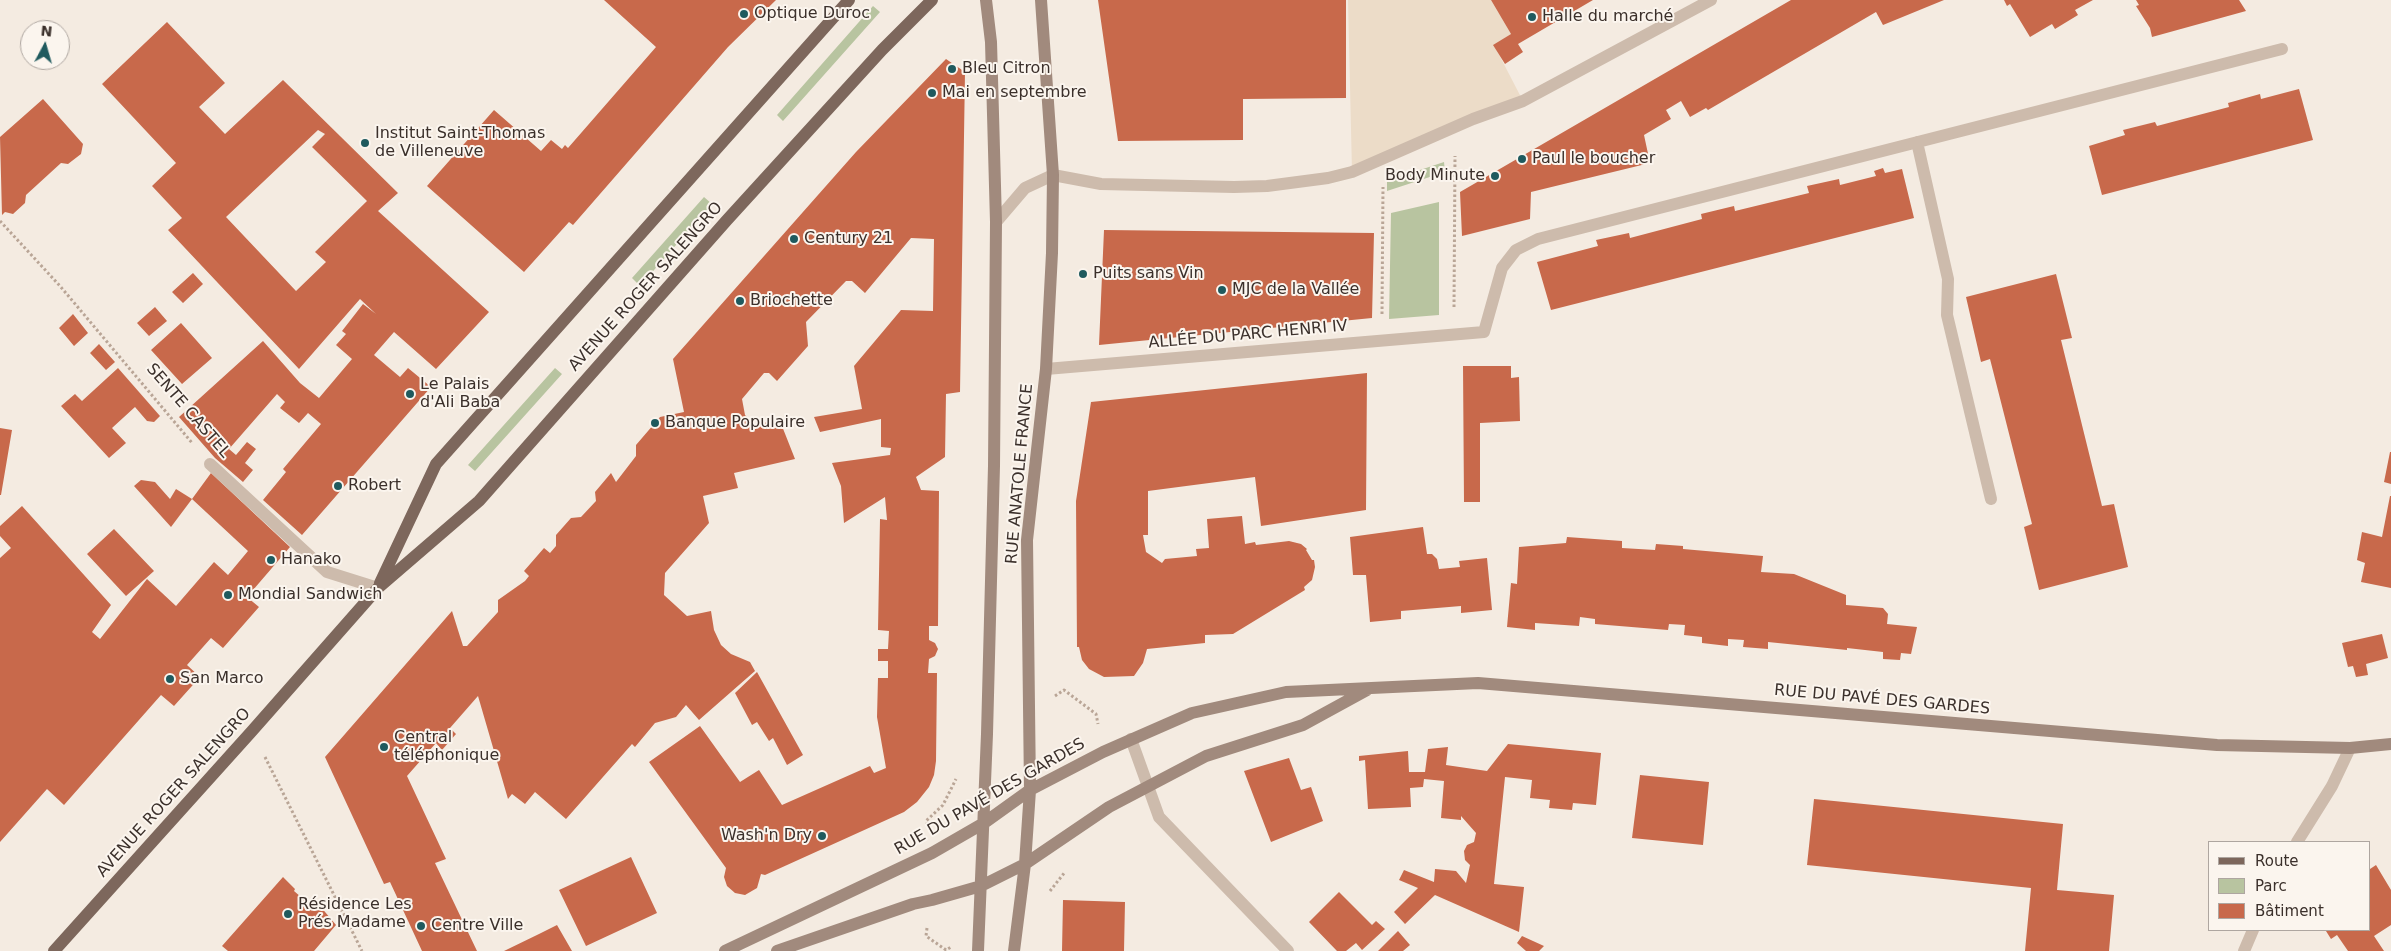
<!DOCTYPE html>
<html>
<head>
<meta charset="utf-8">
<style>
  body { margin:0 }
  #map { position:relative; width:2391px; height:951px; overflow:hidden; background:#f4ebe1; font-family:"DejaVu Sans",sans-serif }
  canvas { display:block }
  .legend { position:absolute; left:2208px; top:841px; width:162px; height:90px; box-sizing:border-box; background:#fbf5ee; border:1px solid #aea6a0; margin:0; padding:6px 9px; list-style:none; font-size:15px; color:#3b302b }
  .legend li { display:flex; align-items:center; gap:10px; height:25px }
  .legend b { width:25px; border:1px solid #aea6a0 }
  .north { position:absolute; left:20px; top:20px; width:50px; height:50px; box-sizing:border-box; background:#fbf5ee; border:1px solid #aea6a0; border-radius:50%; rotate:6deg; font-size:14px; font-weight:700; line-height:20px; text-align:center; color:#3b302b }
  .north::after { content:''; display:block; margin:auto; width:18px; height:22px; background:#1f5a5e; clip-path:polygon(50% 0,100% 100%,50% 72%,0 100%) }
</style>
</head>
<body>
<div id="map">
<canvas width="2391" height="951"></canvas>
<ul class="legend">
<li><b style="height:6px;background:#7d675c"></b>Route</li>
<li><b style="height:14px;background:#b8c4a0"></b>Parc</li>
<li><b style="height:14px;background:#c8694b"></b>Bâtiment</li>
</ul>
<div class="north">N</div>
</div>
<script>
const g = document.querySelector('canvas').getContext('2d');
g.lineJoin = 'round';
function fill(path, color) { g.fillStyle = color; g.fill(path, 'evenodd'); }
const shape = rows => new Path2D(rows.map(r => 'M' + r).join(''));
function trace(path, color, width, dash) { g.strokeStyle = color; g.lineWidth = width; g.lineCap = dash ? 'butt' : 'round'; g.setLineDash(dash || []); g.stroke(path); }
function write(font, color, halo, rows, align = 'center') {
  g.font = font + ' "DejaVu Sans",sans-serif'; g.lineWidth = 4; g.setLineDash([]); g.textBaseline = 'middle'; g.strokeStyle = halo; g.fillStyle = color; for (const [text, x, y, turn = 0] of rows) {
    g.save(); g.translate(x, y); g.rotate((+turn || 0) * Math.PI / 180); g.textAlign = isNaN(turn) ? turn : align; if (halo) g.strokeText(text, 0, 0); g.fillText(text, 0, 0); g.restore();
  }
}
const green = shape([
  [873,6,880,12,783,121,777,115],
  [1444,162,1445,172,1387,191,1387,181],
  [704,197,712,204,640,286,632,278],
  [1439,202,1439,315,1389,319,1391,213],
  [555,368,562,374,475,471,468,465]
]);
const plaza = shape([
  [1348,0,1491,0,1511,34,1494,45,1523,101,1352,172]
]);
const building = shape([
  [604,0,776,0,728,47,573,225,569,222,524,272,427,186,494,110,541,151,551,140,562,149,565,145,568,148,656,47],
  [1098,0,1346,0,1346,98,1243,99,1243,140,1118,141],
  [1491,0,1593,0,1518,44,1523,52,1505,64,1493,45,1511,34],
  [1791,0,1944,0,1883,25,1876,12,1708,110,1706,108,1690,117,1681,101,1666,110,1671,119,1644,135,1650,163,1531,192,1530,219,1462,236,1460,192],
  [2004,0,2093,0,2075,10,2078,15,2055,29,2052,24,2030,37,2010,4,2007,6],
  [2136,0,2239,0,2246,11,2152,37,2150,28,2136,6,2139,5],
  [167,22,225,83,199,107,225,134,283,80,398,193,378,211,489,312,436,369,394,332,374,355,400,377,408,368,431,387,302,535,263,500,286,472,283,469,321,424,308,413,299,423,280,408,285,402,277,394,229,449,236,455,247,442,256,449,245,463,253,470,243,482,215,458,179,417,263,341,300,383,319,398,352,359,336,345,346,334,342,331,363,304,376,314,360,299,299,369,168,230,182,218,152,186,176,163,102,84],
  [318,130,325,134,312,147,367,201,315,252,326,262,296,291,226,217],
  [946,59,965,72,960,392,946,394,945,457,916,477,921,490,939,491,938,626,929,626,929,640,935,643,938,649,935,656,929,659,928,673,937,673,936,761,934,775,929,787,917,802,904,812,765,875,761,874,757,888,745,895,735,893,727,886,724,877,726,868,649,762,700,726,740,782,759,770,782,805,870,766,874,773,886,768,877,717,878,678,888,678,888,661,878,661,878,649,888,649,889,631,878,630,880,519,887,520,885,497,844,523,841,486,832,463,890,455,891,448,881,447,881,419,820,432,814,417,862,409,854,366,901,310,933,311,934,239,911,238,865,293,852,281,846,281,806,322,808,346,777,381,769,373,764,373,742,399,745,415,756,427,759,423,780,421,795,459,734,473,738,488,703,496,709,523,665,573,664,595,687,616,711,611,714,630,721,645,731,654,750,662,755,671,699,720,686,705,676,717,655,723,635,747,632,744,566,819,535,792,525,804,512,794,508,799,478,696,450,728,456,734,442,750,436,743,407,776,446,859,435,863,477,951,422,951,390,882,384,884,325,757,452,611,463,646,467,646,498,612,498,600,525,581,529,576,524,571,544,548,550,553,556,546,556,535,571,518,581,517,596,501,595,492,611,473,616,482,636,456,636,445,660,417,684,412,673,359,856,152],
  [2299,89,2313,140,2102,195,2089,146,2125,135,2123,130,2155,122,2157,126,2229,107,2228,103,2260,94,2261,99],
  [43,99,83,144,81,154,68,164,61,163,26,195,25,203,13,214,5,212,2,215,0,137],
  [1883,168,1885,173,1902,169,1914,218,1551,310,1537,262,1598,246,1596,240,1629,233,1630,238,1702,219,1701,214,1734,206,1735,211,1809,193,1807,186,1839,179,1840,185,1876,176,1874,171],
  [1104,230,1374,233,1372,318,1099,345],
  [193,273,203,284,183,303,172,292],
  [2056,274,2072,338,2061,340,2102,506,2114,504,2128,567,2039,590,2024,527,2032,524,1990,359,1981,362,1966,297],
  [155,307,167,321,149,336,137,323],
  [73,314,88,333,74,346,59,328],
  [181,323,212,358,182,384,151,350],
  [99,344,115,362,106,370,90,353],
  [1463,366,1511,366,1511,378,1519,377,1520,421,1480,423,1480,502,1464,502],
  [118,368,160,416,154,422,147,421,135,407,112,428,126,443,109,458,61,406,75,394,82,401],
  [1367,373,1366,510,1261,526,1255,477,1148,491,1148,535,1143,535,1146,552,1162,563,1165,559,1197,556,1196,549,1209,548,1207,519,1242,516,1245,544,1255,542,1256,545,1289,541,1301,544,1307,549,1306,550,1312,560,1314,560,1315,567,1312,580,1304,587,1305,590,1233,634,1205,635,1205,643,1147,649,1143,663,1134,676,1104,677,1089,669,1082,660,1079,647,1077,647,1076,501,1091,402],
  [0,428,12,430,1,495,0,495],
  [2390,452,2391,452,2391,484,2384,482],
  [211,473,290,547,247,597,259,607,223,648,211,638,187,665,200,677,174,706,161,695,64,805,47,789,0,842,0,558,11,548,0,536,0,526,22,506,111,605,92,632,100,639,147,579,176,606,214,562,228,575,248,551,192,499],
  [141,480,155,482,170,499,176,489,192,499,171,527,134,486],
  [2390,496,2391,496,2391,588,2361,582,2365,563,2357,560,2362,532,2382,537],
  [1423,527,1427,554,1432,554,1437,559,1439,569,1460,567,1459,561,1487,558,1492,610,1461,613,1461,606,1401,611,1401,619,1370,622,1366,575,1353,575,1350,537],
  [114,529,154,571,126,596,87,554],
  [1567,537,1622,541,1622,548,1655,550,1656,544,1683,546,1683,549,1763,556,1761,572,1794,574,1846,595,1846,605,1883,608,1888,614,1887,624,1917,627,1911,654,1901,653,1900,660,1883,659,1883,652,1847,648,1847,650,1768,642,1768,649,1743,647,1744,640,1728,639,1728,646,1702,643,1702,637,1684,635,1685,625,1669,624,1668,630,1595,624,1595,619,1580,617,1579,626,1535,623,1535,630,1507,627,1511,583,1517,584,1519,547,1566,543],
  [2382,634,2388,658,2366,664,2368,675,2356,677,2353,666,2348,667,2342,643],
  [757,672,803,755,787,765,773,738,769,741,757,722,752,725,735,693],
  [1508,744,1601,753,1596,805,1573,803,1572,810,1549,808,1550,800,1530,798,1532,780,1505,777,1494,884,1524,887,1519,932,1435,895,1405,924,1394,912,1418,888,1399,880,1404,870,1434,882,1435,869,1456,871,1466,883,1470,865,1465,860,1464,851,1467,845,1474,842,1476,833,1461,816,1461,820,1441,818,1444,781,1424,779,1423,787,1410,788,1411,807,1368,809,1365,760,1359,761,1359,756,1408,751,1409,772,1425,772,1428,749,1448,747,1446,765,1487,771],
  [1289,758,1301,790,1311,787,1323,821,1271,842,1244,771],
  [1640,775,1709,782,1703,845,1632,838],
  [1814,799,2063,824,2057,890,2114,895,2109,951,2025,951,2031,888,1807,865],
  [631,857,657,913,586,946,559,890],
  [2376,865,2391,890,2391,925,2374,936,2384,951,2348,951,2337,935,2331,939,2326,931,2370,930,2370,869],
  [283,877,295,889,294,891,316,910,320,906,336,925,314,951,228,951,222,946],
  [1339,892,1372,925,1376,921,1385,929,1362,950,1356,943,1346,951,1337,951,1309,922],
  [1063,900,1125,902,1124,951,1062,951],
  [557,925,572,951,504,951,539,934],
  [1398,931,1410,945,1403,951,1378,951],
  [1522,936,1544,946,1539,951,1526,951,1517,943]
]);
const path = shape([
  [0,221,60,286,193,444],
  [1454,307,1455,156],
  [1382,314,1383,187],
  [1055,696,1064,690,1096,714,1098,724],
  [265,757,362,951],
  [927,825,926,821,943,805,956,779],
  [1050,891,1065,872],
  [927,928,926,936,946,950,951,947]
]);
const service = shape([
  [1917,142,1948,279,1947,315,1991,499],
  [1046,369,1484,332,1502,268,1516,250,1538,239,2282,49]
]);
const minor = shape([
  [996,222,1025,188,1053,175,1101,184,1234,187,1267,186,1328,178,1352,172,1473,119,1523,101,1711,0],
  [210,464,327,572,378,588],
  [1131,739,1159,817,1288,951],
  [2297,842,2332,786,2350,748],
  [2244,951,2253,930]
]);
const secondary = shape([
  [725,951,932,853,984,823,1030,790,1103,752,1192,713,1286,692,1478,683,2217,745,2350,748,2391,744],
  [777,951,913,904,932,900,981,886,1025,864,1109,807,1206,756,1303,725,1367,690],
  [978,951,987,734,994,466,996,222,991,42,986,0],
  [1014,951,1025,864,1030,790,1027,540,1046,369,1052,253,1053,175,1041,0]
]);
const primary = shape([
  [380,583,436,464,849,0],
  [54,951,252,731,378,588,479,501,727,220,882,50,932,0]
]);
const markers = [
  [744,14,5,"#1f5a5e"],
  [1532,17,5,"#1f5a5e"],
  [952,69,5,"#1f5a5e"],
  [932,93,5,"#1f5a5e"],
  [365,143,5,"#1f5a5e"],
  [1522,159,5,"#1f5a5e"],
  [1495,176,5,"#1f5a5e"],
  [794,239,5,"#1f5a5e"],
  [1083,274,5,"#1f5a5e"],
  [1222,290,5,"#1f5a5e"],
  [740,301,5,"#1f5a5e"],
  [410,394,5,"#1f5a5e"],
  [655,423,5,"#1f5a5e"],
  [338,486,5,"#1f5a5e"],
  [271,560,5,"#1f5a5e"],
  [228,595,5,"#1f5a5e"],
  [170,679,5,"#1f5a5e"],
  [384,747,5,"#1f5a5e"],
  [822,836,5,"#1f5a5e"],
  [288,914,5,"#1f5a5e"],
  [421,926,5,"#1f5a5e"]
];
const poiNames = [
  ["Optique Duroc",754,14],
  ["Halle du marché",1542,17],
  ["Bleu Citron",962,69],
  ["Mai en septembre",942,93],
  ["Institut Saint-Thomas",375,134],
  ["de Villeneuve",375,152],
  ["Paul le boucher",1532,159],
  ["Body Minute",1485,176,"right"],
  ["Century 21",804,239],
  ["Puits sans Vin",1093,274],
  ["MJC de la Vallée",1232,290],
  ["Briochette",750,301],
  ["Le Palais",420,385],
  ["d'Ali Baba",420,403],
  ["Banque Populaire",665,423],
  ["Robert",348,486],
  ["Hanako",281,560],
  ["Mondial Sandwich",238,595],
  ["San Marco",180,679],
  ["Central",394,738],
  ["téléphonique",394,756],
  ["Wash'n Dry",812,836,"right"],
  ["Résidence Les",298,905],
  ["Prés Madame",298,923],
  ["Centre Ville",431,926]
];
const streetNames = [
  ["AVENUE ROGER SALENGRO",646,287,-48],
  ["ALLÉE DU PARC HENRI IV",1248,335,-5],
  ["SENTE CASTEL",188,411,49],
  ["RUE ANATOLE FRANCE",1020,474,-85],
  ["RUE DU PAVÉ DES GARDES",1882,700,5],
  ["AVENUE ROGER SALENGRO",174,793,-48],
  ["RUE DU PAVÉ DES GARDES",990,797,-30]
];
fill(green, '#b8c4a0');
fill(plaza, '#ecdcc8');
fill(building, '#c8694b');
trace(path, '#b9a596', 3, [2.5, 2.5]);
trace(service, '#cdbbac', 12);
trace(minor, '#cdbbac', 12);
trace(secondary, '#a18a7d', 12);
trace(primary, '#7d675c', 12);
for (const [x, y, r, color] of markers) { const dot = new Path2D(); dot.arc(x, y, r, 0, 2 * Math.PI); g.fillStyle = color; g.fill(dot); trace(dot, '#fbf5ee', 2); }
write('16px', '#3b302b', '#fbf5ee', poiNames, 'left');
write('16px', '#3b302b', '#fbf5ee', streetNames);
</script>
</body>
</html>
